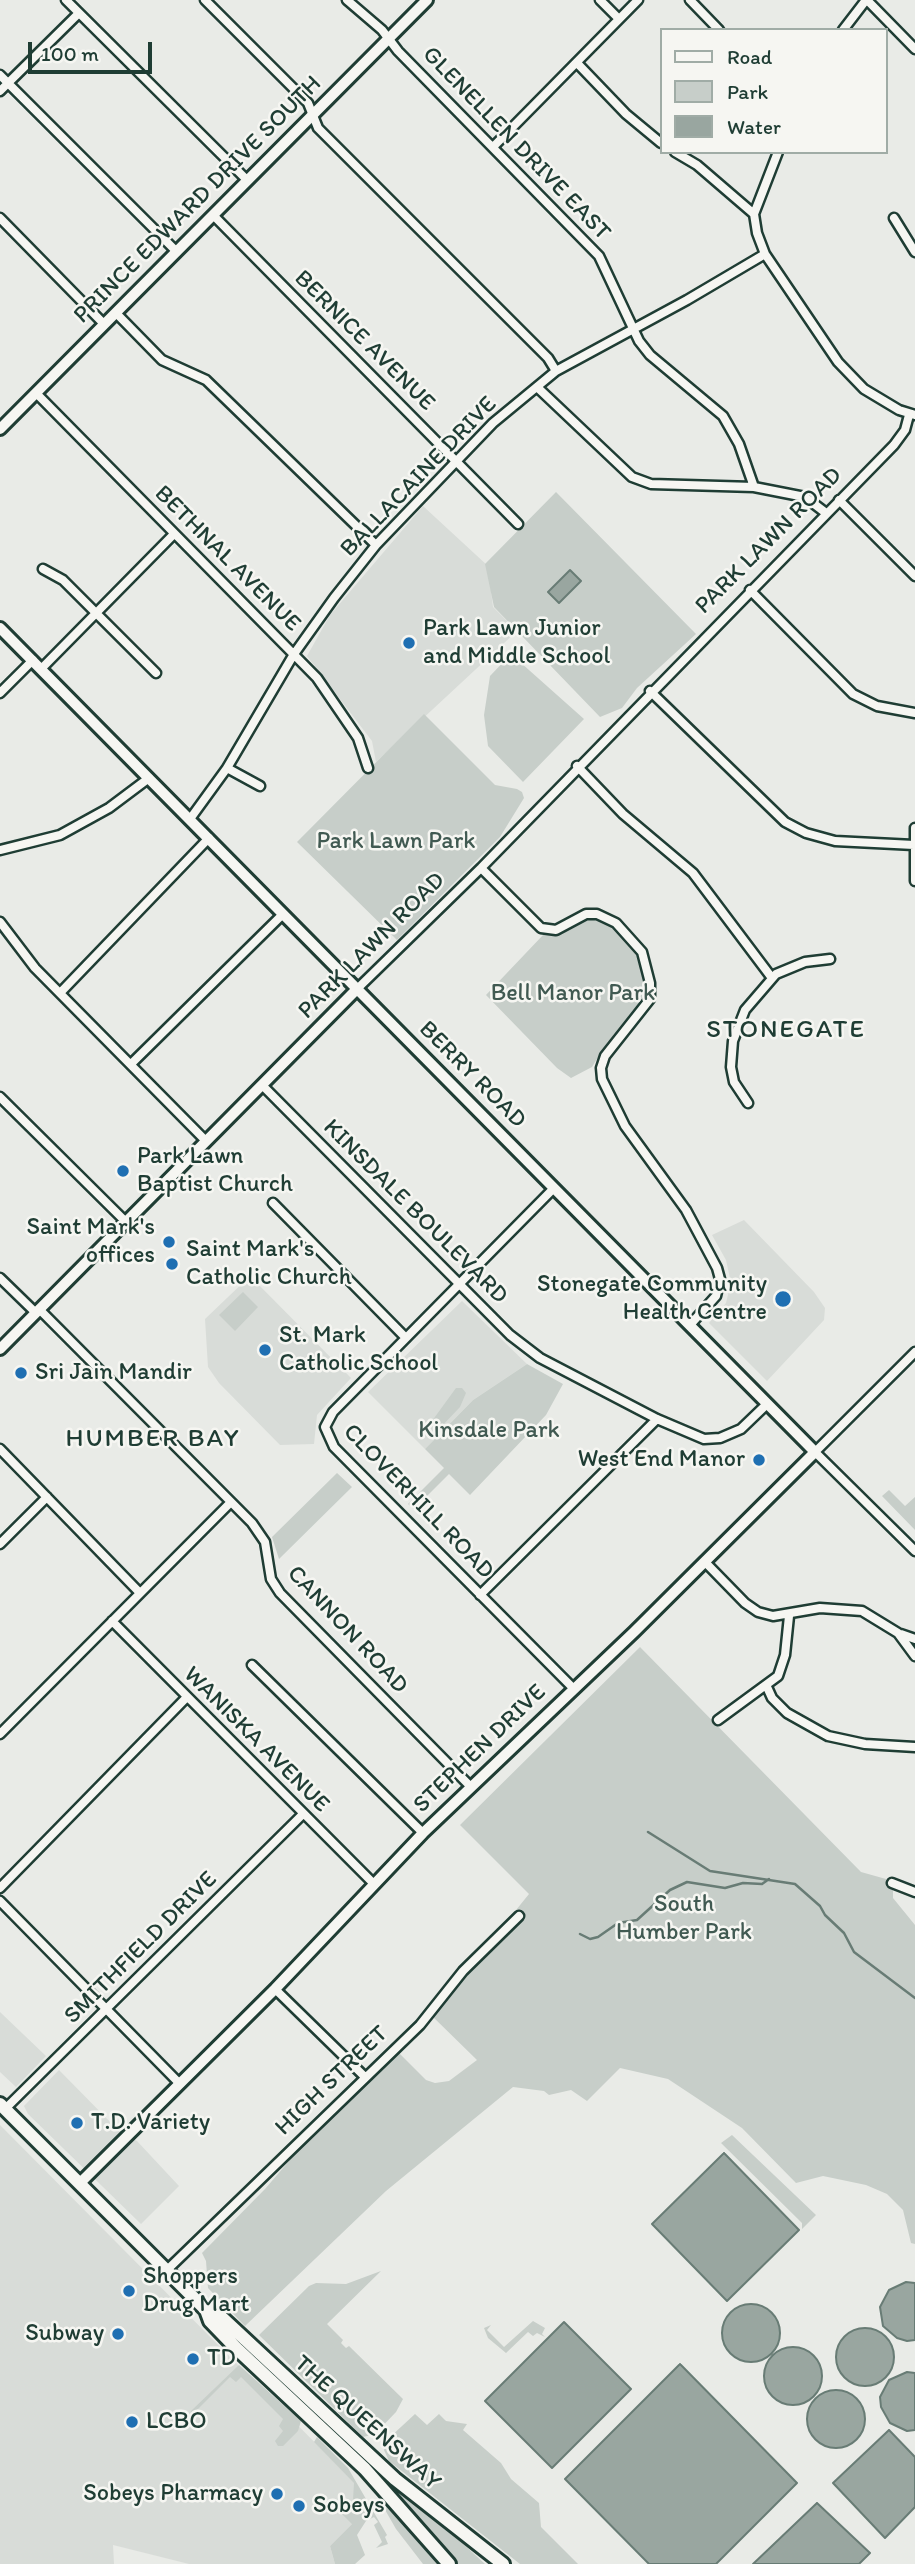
<!DOCTYPE html>
<html>
<head>
<meta charset="utf-8">
<style>
  body { margin:0 }
  #map { position:relative; width:915px; height:2564px; overflow:hidden; background:#e9ebe7; font-family:Itim,sans-serif }
  canvas { display:block }
  .legend { position:absolute; left:660px; top:28px; width:228px; height:126px; box-sizing:border-box; background:#f6f6f2; border:2px solid #a0aca6; margin:0; padding:9px 12px; list-style:none; font-size:21px; color:#1f3d34 }
  .legend li { display:flex; align-items:center; gap:14px; height:35px }
  .legend b { width:35px; border:2px solid #a0aca6 }
  .scale { position:absolute; left:28px; top:42px; width:124px; height:32px; box-sizing:border-box; border:4px solid #1f3d34; border-top:0; padding-left:9px; font-size:21px; line-height:24px; white-space:nowrap; color:#1f3d34; -webkit-text-stroke:5px #f6f6f2; paint-order:stroke }
</style>
</head>
<body>
<div id="map">
<canvas width="915" height="2564"></canvas>
<ul class="legend">
<li><b style="height:9px;background:#f6f6f2"></b>Road</li>
<li><b style="height:19px;background:#c7cec9"></b>Park</li>
<li><b style="height:19px;background:#99a6a0"></b>Water</li>
</ul>
<div class="scale">100 m</div>
</div>
<script>
const g = document.querySelector('canvas').getContext('2d');
g.lineJoin = 'round';
function fill(path, color) { g.fillStyle = color; g.fill(path, 'evenodd'); }
const shape = rows => new Path2D(rows.map(r => 'M' + r).join(''));
function trace(path, color, width, dash) { g.strokeStyle = color; g.lineWidth = width; g.lineCap = dash ? 'butt' : 'round'; g.setLineDash(dash || []); g.stroke(path); }
function write(font, color, halo, rows, align = 'center') {
  g.font = font + ' Itim,sans-serif'; g.lineWidth = 5; g.setLineDash([]); g.textBaseline = 'middle'; g.strokeStyle = halo; g.fillStyle = color; for (const [text, x, y, turn = 0] of rows) {
    g.save(); g.translate(x, y); g.rotate((+turn || 0) * Math.PI / 180); g.textAlign = isNaN(turn) ? turn : align; if (halo) g.strokeText(text, 0, 0); g.fillText(text, 0, 0); g.restore();
  }
}
const built = shape([
  [423,506,488,566,493,607,517,631,376,762,372,741,307,656,330,615],
  [744,1220,814,1292,825,1308,824,1320,767,1381,709,1323,726,1303,731,1283,726,1260,712,1235],
  [250,1276,351,1378,317,1415,314,1444,280,1445,219,1383,208,1367,205,1319],
  [462,1301,527,1364,473,1400,425,1449,368,1392],
  [0,2012,46,2056,16,2087,0,2072],
  [59,2070,120,2132,137,2141,179,2186,141,2224,28,2114,24,2106],
  [0,2125,355,2483,352,2524,330,2546,335,2564,189,2564,113,2545,114,2564,0,2564]
]);
const green = shape([
  [556,492,696,634,637,688,622,708,600,717,494,607,485,564],
  [511,654,584,719,523,782,488,746,484,715,490,676],
  [424,714,495,785,517,789,522,792,524,798,500,837,397,940,297,842],
  [594,916,611,925,635,949,643,971,645,996,638,1012,600,1054,592,1067,571,1078,557,1068,486,995,544,934,556,935],
  [243,1292,258,1307,235,1331,219,1315],
  [527,1364,563,1384,546,1415,470,1495,449,1474,414,1509,408,1504,444,1468,425,1449,473,1400],
  [456,1388,462,1388,466,1393,460,1407,439,1429,432,1421],
  [337,1473,352,1487,279,1559,272,1537],
  [889,1490,905,1506,915,1497,915,1530,882,1496],
  [640,1647,861,1872,886,1879,893,1889,893,1898,915,1925,915,2244,911,2243,903,2210,887,2194,866,2185,823,2176,796,2183,742,2128,668,2079,620,2068,587,2101,571,2090,549,2095,544,2091,513,2087,386,2191,245,2326,208,2288,206,2261,202,2253,265,2189,308,2139,399,2053,426,2080,435,2083,449,2081,477,2060,431,2015,529,1894,460,1825],
  [732,2135,816,2215,802,2229,802,2223,721,2143],
  [381,2271,327,2324,343,2340,341,2343,346,2348,349,2346,403,2399,396,2412,375,2434,363,2437,259,2335,309,2286,316,2283,346,2284],
  [533,2321,545,2328,542,2334,545,2337,537,2333,533,2336,528,2332,506,2353,488,2338,484,2328,491,2325,487,2330,504,2347],
  [239,2365,301,2421,298,2431,283,2446,278,2446,275,2441,283,2431,279,2426,283,2419,241,2377,236,2382,230,2377,192,2415,195,2421,190,2418,191,2411],
  [415,2414,427,2425,439,2414,446,2421,467,2424,463,2430,501,2463,511,2479,539,2503,541,2527,578,2564,520,2564,389,2461,384,2450,389,2438],
  [317,2437,348,2468,387,2535,385,2537,388,2544,376,2548,382,2542,374,2525,378,2522,374,2517,366,2521,357,2535,365,2555,355,2564,335,2564,330,2546,352,2524,340,2512,353,2500,354,2483,314,2442],
  [374,2468,434,2517,485,2564,455,2564],
  [376,2494,410,2531,438,2564,423,2564,396,2529]
]);
const water = shape([
  [570,570,581,581,559,603,548,592,570,570],
  [724,2153,799,2230,727,2301,652,2224,724,2153],
  [906,2282,915,2283,915,2340,907,2341,897,2338,883,2326,880,2307,889,2290,906,2282],
  '722 2333a29 29 0 1 1 58 0a29 29 0 1 1-58 0Z',
  [564,2322,631,2389,552,2468,485,2401,564,2322],
  '836 2357a29 29 0 1 1 58 0a29 29 0 1 1-58 0Z',
  '764 2376a29 29 0 1 1 58 0a29 29 0 1 1-58 0Z',
  [680,2364,797,2483,716,2564,649,2564,565,2479,680,2364],
  [907,2372,915,2373,915,2430,907,2431,890,2423,881,2407,880,2397,889,2380,907,2372],
  '807 2419a29 29 0 1 1 58 0a29 29 0 1 1-58 0Z',
  [889,2430,915,2457,915,2507,885,2538,833,2483,889,2430],
  [817,2503,870,2553,859,2564,753,2564,817,2503]
]);
const stream = shape([
  [648,1832,710,1871,795,1884,820,1906,825,1915,844,1933,854,1952,915,1998],
  [580,1934,590,1939,598,1937,618,1923,637,1920,670,1890,687,1882,725,1888,743,1883,762,1884,769,1879]
]);
const street = shape([
  [66,0,247,180],
  [205,0,308,103,318,128,548,358,556,371],
  [347,0,382,30,398,51,599,256,639,341,650,355,723,416,739,444,754,487,805,497,826,513],
  [600,0,619,19],
  [690,0,719,30],
  [867,0,915,49],
  [843,30,866,0],
  [578,64,626,114,661,143],
  [0,75,177,252],
  [0,91,79,13],
  [494,146,638,0],
  [675,152,697,165,754,214],
  [778,152,754,214,757,233,765,254,838,362,864,389,899,410,915,415],
  [213,215,518,524],
  [0,218,104,324],
  [894,218,915,252],
  [116,313,162,360,206,380,376,545],
  [537,387,632,477,651,484,754,487],
  [36,393,317,678,358,738,368,768],
  [839,500,915,576],
  [43,569,63,580,156,673],
  [750,590,853,694,877,706,915,713],
  [41,669,174,534],
  [650,691,785,822,806,833,835,841,914,845],
  [0,693,33,660],
  [577,766,623,814,693,873,772,978],
  [227,768,260,786],
  [190,819,227,768,294,654,334,598,376,545,493,423,556,371,687,300,765,254],
  [915,828,915,881],
  [0,850,60,835,109,808,149,778],
  [481,868,541,928,556,930,586,914,597,914,616,923,642,952,650,983,650,999,605,1056,601,1068,602,1079,625,1126,686,1210,717,1268,720,1279,716,1296,690,1325],
  [0,922,35,968,206,1141],
  [356,990,481,868,894,445,905,430,909,415],
  [60,993,209,838],
  [131,1064,283,914],
  [262,1085,510,1335,540,1358,657,1419,704,1439,720,1438,741,1429,767,1404],
  [0,1097,126,1222],
  [748,1103,734,1082,731,1067,733,1041,745,1010,776,974,805,962,830,959],
  [554,1188,333,1412,325,1427,334,1447,573,1688],
  [273,1203,406,1338],
  [0,1278,36,1313],
  [39,1309,252,1523,265,1542,271,1579,280,1593,471,1787],
  [915,1352,815,1452,915,1551],
  [0,1449,140,1593],
  [0,1544,47,1497],
  [705,1562,745,1603,758,1612,773,1616,820,1608,862,1611,898,1633,915,1656],
  [480,1595,657,1419],
  [112,1621,374,1884],
  [901,1634,915,1639],
  [252,1665,423,1833],
  [767,1687,772,1698,787,1713,828,1736,865,1744,915,1747],
  [718,1720,778,1676,785,1655,789,1616],
  [0,1734,231,1502],
  [892,1883,915,1892],
  [0,1888,186,1698],
  [0,1901,180,2084],
  [275,1989,364,2076],
  [5,2109,303,1814],
  [167,2270,420,2025,463,1971,519,1916]
]);
const secondary = shape([
  [0,429,427,0],
  [0,628,815,1452,634,1632,423,1833,275,1989,81,2182],
  [0,1349,356,990]
]);
const primary = shape([
  [0,2104,206,2310,218,2314,395,2479,503,2564],
  [206,2310,210,2321,236,2348,365,2469,449,2564]
]);
const markers = [
  [409,643,7,"#1f6fb2"],
  [123,1171,7,"#1f6fb2"],
  [169,1242,7,"#1f6fb2"],
  [172,1264,7,"#1f6fb2"],
  [783,1299,9,"#1f6fb2"],
  [265,1350,7,"#1f6fb2"],
  [21,1373,7,"#1f6fb2"],
  [759,1460,7,"#1f6fb2"],
  [77,2123,7,"#1f6fb2"],
  [129,2291,7,"#1f6fb2"],
  [118,2334,7,"#1f6fb2"],
  [193,2359,7,"#1f6fb2"],
  [132,2422,7,"#1f6fb2"],
  [277,2494,7,"#1f6fb2"],
  [299,2506,7,"#1f6fb2"]
];
const streetNames = [
  ["GLENELLEN DRIVE EAST",516,144,46],
  ["PRINCE EDWARD DRIVE SOUTH",198,200,-45],
  ["BERNICE AVENUE",364,341,45],
  ["BALLACAINE DRIVE",419,477,-46],
  ["PARK LAWN ROAD",769,541,-45],
  ["BETHNAL AVENUE",227,559,45],
  ["PARK LAWN ROAD",372,946,-45],
  ["BERRY ROAD",472,1075,45],
  ["KINSDALE BOULEVARD",415,1212,45],
  ["CLOVERHILL ROAD",418,1502,46],
  ["CANNON ROAD",347,1630,47],
  ["WANISKA AVENUE",256,1740,45],
  ["STEPHEN DRIVE",480,1749,-44],
  ["SMITHFIELD DRIVE",141,1948,-45],
  ["HIGH STREET",332,2081,-44],
  ["THE QUEENSWAY",367,2423,42]
];
const poiNames = [
  ["Park Lawn Junior",423,629],
  ["and Middle School",423,657],
  ["Park Lawn",137,1157],
  ["Baptist Church",137,1185],
  ["Saint Mark's",155,1228,"right"],
  ["offices",155,1256,"right"],
  ["Saint Mark's",186,1250],
  ["Catholic Church",186,1278],
  ["Stonegate Community",767,1285,"right"],
  ["Health Centre",767,1313,"right"],
  ["St. Mark",279,1336],
  ["Catholic School",279,1364],
  ["Sri Jain Mandir",35,1373],
  ["West End Manor",745,1460,"right"],
  ["T.D. Variety",91,2123],
  ["Shoppers",143,2277],
  ["Drug Mart",143,2305],
  ["Subway",104,2334,"right"],
  ["TD",207,2359],
  ["LCBO",146,2422],
  ["Sobeys Pharmacy",263,2494,"right"],
  ["Sobeys",313,2506]
];
const parkNames = [
  ["Park Lawn Park",396,842],
  ["Bell Manor Park",573,994],
  ["Kinsdale Park",489,1431],
  ["South",684,1905],
  ["Humber Park",684,1933]
];
const neighbourhoodNames = [
  ["STONEGATE",786,1030],
  ["HUMBER BAY",153,1439]
];
fill(built, '#d8dcd8');
fill(green, '#c7cec9');
fill(water, '#99a6a0');
trace(water, '#687c75', 2);
trace(stream, '#687c75', 2.5);
trace(street, '#1f3d34', 13);
trace(secondary, '#1f3d34', 16);
trace(primary, '#1f3d34', 18);
trace(street, '#f6f6f2', 8);
trace(secondary, '#f6f6f2', 10);
trace(primary, '#f6f6f2', 12);
for (const [x, y, r, color] of markers) { const dot = new Path2D(); dot.arc(x, y, r, 0, 2 * Math.PI); g.fillStyle = color; g.fill(dot); trace(dot, '#f6f6f2', 2.5); }
write('24px', '#1f3d34', '#f6f6f2', streetNames);
write('24px', '#1f3d34', '#f6f6f2', poiNames, 'left');
write('24px', '#415a52', '#f6f6f2', parkNames);
g.letterSpacing = '2px';
write('26px', '#1f3d34', '#f6f6f2', neighbourhoodNames);
g.letterSpacing = '0px';
</script>
</body>
</html>
